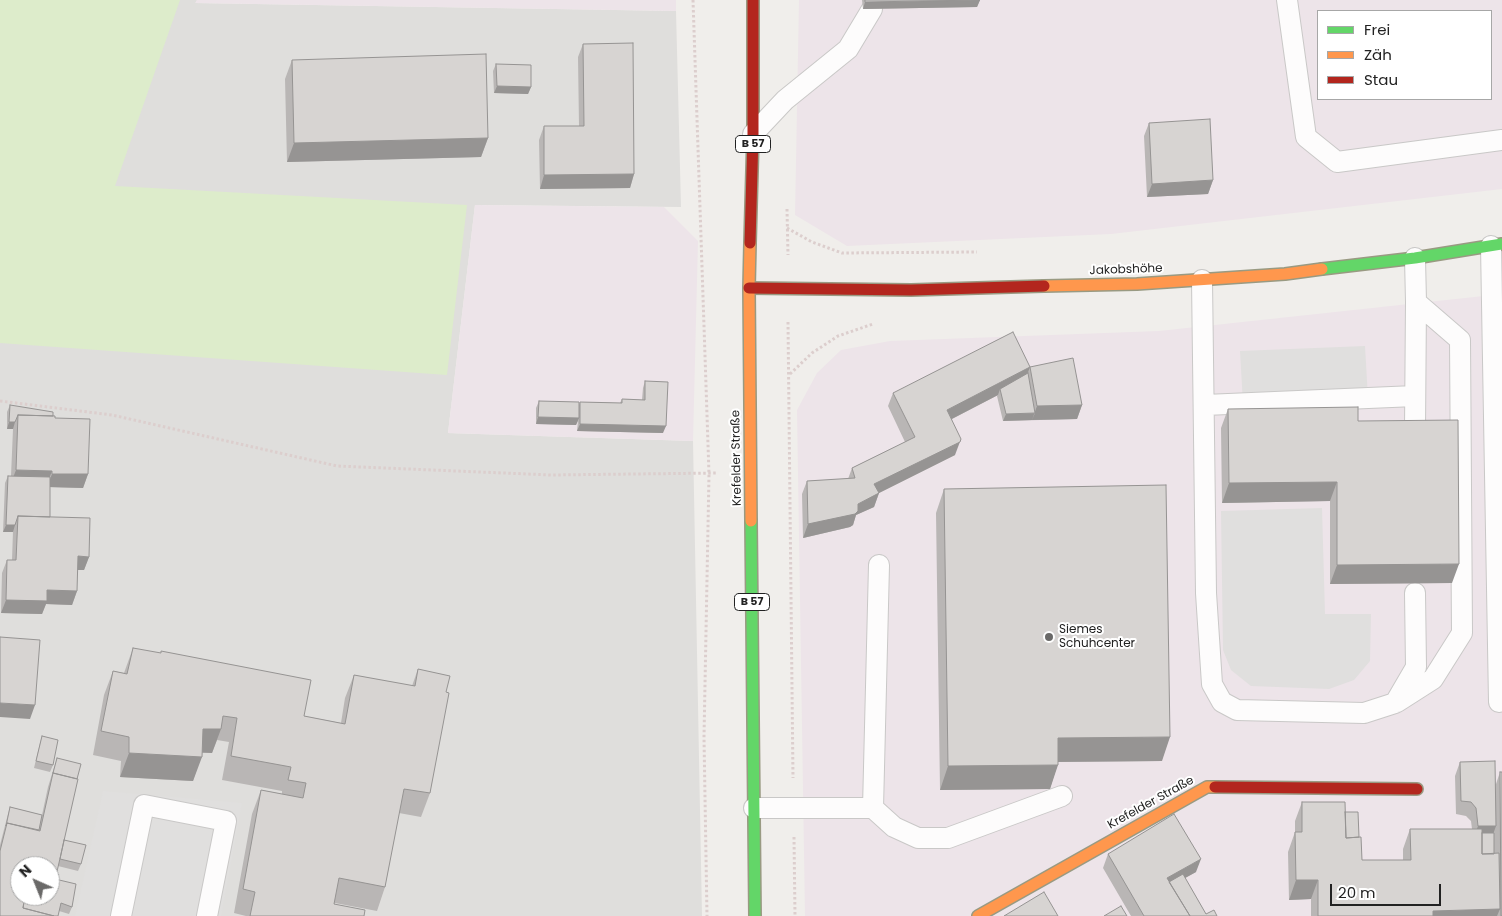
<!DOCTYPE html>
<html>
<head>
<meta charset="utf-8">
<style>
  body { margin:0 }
  #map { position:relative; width:1502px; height:916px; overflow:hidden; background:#f0eeeb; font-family:Poppins,sans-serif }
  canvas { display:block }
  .legend { position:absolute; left:1317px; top:10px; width:175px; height:90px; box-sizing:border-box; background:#fff; border:1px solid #a7a7a7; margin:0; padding:6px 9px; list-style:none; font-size:15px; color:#222 }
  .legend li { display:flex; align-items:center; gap:10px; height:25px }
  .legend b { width:25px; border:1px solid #a7a7a7 }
  .north { position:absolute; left:10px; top:856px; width:50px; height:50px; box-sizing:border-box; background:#fff; border:1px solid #a7a7a7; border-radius:50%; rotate:316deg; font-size:14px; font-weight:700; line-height:20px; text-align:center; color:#222 }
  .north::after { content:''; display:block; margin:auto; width:18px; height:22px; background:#6a6968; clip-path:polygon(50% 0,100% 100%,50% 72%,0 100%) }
  .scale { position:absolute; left:1330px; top:884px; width:111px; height:22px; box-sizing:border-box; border:2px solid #222; border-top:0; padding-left:6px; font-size:15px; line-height:18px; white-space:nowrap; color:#222; -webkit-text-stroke:4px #fff; paint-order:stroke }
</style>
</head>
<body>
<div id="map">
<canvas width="1502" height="916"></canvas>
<ul class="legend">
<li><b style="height:6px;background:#63d668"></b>Frei</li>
<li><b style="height:6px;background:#ff974d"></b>Zäh</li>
<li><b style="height:6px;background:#b3261e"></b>Stau</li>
</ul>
<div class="north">N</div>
<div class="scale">20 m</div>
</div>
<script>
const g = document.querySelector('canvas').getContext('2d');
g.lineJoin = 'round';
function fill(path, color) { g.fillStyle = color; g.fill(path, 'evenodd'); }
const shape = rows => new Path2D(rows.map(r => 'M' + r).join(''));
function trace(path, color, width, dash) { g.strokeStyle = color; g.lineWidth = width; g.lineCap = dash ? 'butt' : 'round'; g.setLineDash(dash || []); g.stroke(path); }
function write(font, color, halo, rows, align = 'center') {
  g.font = font + ' Poppins,sans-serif'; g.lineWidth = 4; g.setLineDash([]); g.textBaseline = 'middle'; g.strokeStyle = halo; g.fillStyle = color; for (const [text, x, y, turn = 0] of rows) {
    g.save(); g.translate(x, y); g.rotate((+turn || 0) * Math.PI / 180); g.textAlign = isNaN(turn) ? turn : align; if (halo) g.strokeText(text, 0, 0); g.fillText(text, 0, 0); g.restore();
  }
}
const residential = shape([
  [0,0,197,0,196,3,676,11,681,207,475,205,448,433,693,441,702,916,0,916],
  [20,866,50,866,50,896,20,896]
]);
const industrial = shape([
  [197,0,676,0,676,11,195,3],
  [799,0,1502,0,1502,189,1111,234,847,246,795,215],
  [1318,11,1491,11,1491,99,1318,99],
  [475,205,664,207,698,241,693,441,448,433],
  [1502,294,1502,916,805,916,797,410,817,373,841,350,890,341,1159,331]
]);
const grass = shape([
  [0,0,180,0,115,186,467,205,447,375,0,343]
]);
const parking = shape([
  [1365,346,1368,398,1243,404,1240,351],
  [1322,508,1325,614,1371,614,1370,661,1354,680,1329,689,1251,686,1231,670,1223,650,1221,511],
  [103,791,242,803,221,916,75,916]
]);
const path = shape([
  [693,0,709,474,704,737,707,916],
  [787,209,788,255],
  [787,228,812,242,842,253,977,252],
  [788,322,793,778],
  [790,374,812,353,838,336,873,324],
  [0,401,112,415,337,466,551,475,718,473],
  [794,837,795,916]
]);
const lane = shape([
  [1287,0,1306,137,1337,162,1502,140],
  [753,134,785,100,848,49,872,9],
  [1491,246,1499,702],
  [1202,280,1206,593,1212,684,1222,702,1237,710,1364,713,1395,703,1416,667,1415,593],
  [1205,405,1415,396],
  [1415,429,1416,302],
  [1397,702,1433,679,1462,633,1460,340,1416,302,1415,258],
  [754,808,873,808,879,565],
  [873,808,894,827,918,838,948,838,1062,796],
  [121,916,144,805,226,821,207,916]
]);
const fast = shape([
  [1322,269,1415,258,1502,244],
  [751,521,755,916]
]);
const slow = shape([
  [750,243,749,288,751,521],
  [1044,286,1137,284,1285,274,1322,269],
  [978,916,1207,787,1215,787]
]);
const jam = shape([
  [750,243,753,134,753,0],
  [749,288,911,290,1044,286],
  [1215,787,1417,789]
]);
const wall = shape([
  [862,0,980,0,977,7,863,9],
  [583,44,634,174,630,188,540,189,539,140,544,126,579,126,578,57],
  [292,60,488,138,481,157,287,162,285,79],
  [496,64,531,87,528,94,494,93,493,71],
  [1149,123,1213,180,1208,194,1147,197,1144,136],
  [1030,367,1082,405,1077,419,1003,421,997,396,998,395,952,419,955,455,879,493,874,507,856,515,853,525,850,527,803,538,802,494,807,481,848,479,852,468,905,442,888,406,893,393],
  [645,381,663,433,577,431,578,421,576,425,536,424,536,408,539,401,579,405,580,402,620,403,622,399,642,400,643,388],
  [10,405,53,416,88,474,83,488,50,487,50,517,89,557,84,570,77,570,77,591,72,605,46,604,42,614,1,613,2,573,7,560,12,560,13,531,13,532,3,532,5,483,8,476,11,476,13,429,7,429,7,412],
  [1228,409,1358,421,1452,583,1330,584,1330,501,1222,503,1221,428],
  [944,489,1162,761,1058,762,1050,789,940,790,936,513],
  [133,648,304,716,341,723,345,698,354,675,412,686,418,669,446,692,430,793,421,817,399,813,385,887,377,911,335,903,334,904,364,916,246,916,234,913,252,814,261,790,282,794,282,791,222,780,229,742,217,740,212,753,202,753,193,781,120,777,121,761,93,755,104,695,113,671,124,673],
  [42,736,53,765,50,772,34,768,40,743],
  [57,758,77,779,64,840,81,864,78,871,58,866,55,879,72,907,69,914,59,911,0,916,0,845,8,814,10,807,42,815,48,787],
  [20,866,50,866,50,896,20,896],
  [1460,762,1496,784,1500,772,1502,916,1311,916,1311,899,1289,900,1288,852,1295,832,1295,821,1302,802,1345,812,1359,837,1362,860,1403,860,1403,849,1410,829,1472,829,1471,821,1466,816,1456,814,1455,776],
  [1108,854,1196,872,1185,878,1206,914,1217,916,1131,916,1103,868]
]);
const shadedWall = shape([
  [980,0,977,7,863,9,865,2],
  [497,86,531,87,528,94,494,93],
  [488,138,481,157,287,162,294,143],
  [634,174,630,188,540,189,544,175],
  [1213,180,1208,194,1147,197,1152,184],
  [1030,367,1025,380,1000,389,998,395,942,424,947,410],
  [1082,405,1077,419,1032,420,1037,406],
  [1035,413,1032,420,1003,421,1006,414],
  [538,417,579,418,576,425,536,424],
  [9,422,15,422,13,429,7,429],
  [580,424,666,426,663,433,577,431],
  [961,439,955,455,869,498,874,484],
  [16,470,52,471,47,484,11,483],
  [52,474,88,474,83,488,47,487],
  [1337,482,1330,501,1222,503,1229,483],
  [879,493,874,507,856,515,853,525,850,527,803,538,808,524,858,504],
  [6,525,15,525,13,532,3,532],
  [78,556,89,557,84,570,73,570],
  [1459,564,1452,583,1330,584,1337,565],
  [47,590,77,591,72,605,46,604,42,614,1,613,6,600],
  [0,703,35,705,30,719,0,717],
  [203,729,221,729,212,753,194,752],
  [1170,737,1162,761,1049,762,1058,738],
  [129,753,202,757,193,781,120,777],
  [1058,765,1050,789,940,790,948,766],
  [1478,826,1496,826,1491,840,1473,840],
  [1201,859,1196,872,1167,888,1167,878],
  [1296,880,1318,880,1311,899,1289,900],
  [1500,909,1497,916,1431,916,1433,911]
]);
const building = shape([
  [865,0,980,0,865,2,865,0],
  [633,43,634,174,544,175,544,126,584,126,583,44,633,43],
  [486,54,488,138,294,143,292,60,486,54],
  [496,64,531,65,531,87,497,86,496,64],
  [1210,119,1213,180,1152,184,1149,123,1210,119],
  [1013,332,1030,367,1073,358,1082,405,1037,406,1030,367,947,410,961,439,960,442,874,484,879,493,858,504,858,511,855,514,808,524,807,481,855,478,852,468,915,437,893,393,1013,332],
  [1028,373,1035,413,1006,414,1000,389,1028,373],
  [645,381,668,382,666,426,580,424,580,402,622,403,622,399,645,400,645,381],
  [539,401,579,402,579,418,538,417,539,401],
  [10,405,53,412,53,416,18,415,15,422,9,422,10,405],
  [1358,407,1358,421,1458,420,1459,564,1337,565,1337,482,1229,483,1228,409,1358,407],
  [18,415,55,416,55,418,90,419,88,474,52,474,52,471,16,470,18,415],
  [8,476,50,477,50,517,18,516,15,525,6,525,8,476],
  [1166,485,1170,737,1058,738,1058,765,948,766,944,489,1166,485],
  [18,516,90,518,89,557,78,556,77,591,47,590,47,601,6,600,7,560,16,560,18,516],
  [0,637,40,640,35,705,0,703,0,637],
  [133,648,161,653,161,651,311,680,304,716,345,724,354,675,415,686,418,669,450,676,446,692,449,693,430,793,404,789,385,887,339,878,334,904,365,910,364,916,250,916,255,892,243,889,261,790,303,798,306,783,288,780,291,767,231,756,237,718,223,716,221,729,203,729,202,757,129,753,129,737,101,731,113,671,127,674,133,648],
  [42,736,58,740,53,765,36,761,42,736],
  [57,758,81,764,77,779,53,773,57,758],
  [1495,761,1496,826,1478,826,1476,808,1471,802,1461,801,1460,762,1495,761],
  [1500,772,1502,772,1502,916,1501,916,1500,772],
  [53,773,78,779,56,876,50,875,50,866,20,866,20,896,25,896,23,908,54,916,0,916,0,851,7,823,40,831,53,773],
  [1302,802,1345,802,1346,838,1361,837,1362,860,1411,860,1410,829,1482,829,1482,854,1499,853,1500,909,1433,911,1433,916,1318,916,1318,880,1296,880,1295,832,1302,832,1302,802],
  [10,807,42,815,39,830,7,823,6,826,10,807],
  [1345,812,1358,812,1359,837,1346,838,1345,812],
  [1174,814,1201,859,1167,878,1190,916,1144,916,1108,854,1174,814],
  [1482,833,1494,833,1494,854,1482,854,1482,833],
  [64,840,86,845,81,864,60,859,64,840],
  [1183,874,1206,914,1214,910,1217,916,1190,916,1169,882,1183,874],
  [55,879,76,884,72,907,61,903,58,916,54,916,23,908,25,896,50,896,50,882,54,883,55,879],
  [1044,892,1058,916,1004,916,1044,892],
  [1121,906,1127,916,1104,916,1121,906]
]);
const markers = [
  [1049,637,5,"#6a6968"]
];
const shields = [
  [753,144,35],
  [752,602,35]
];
const shieldNames = [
  ["B 57",753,144],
  ["B 57",752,602]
];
const streetNames = [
  ["Jakobshöhe",1126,270,-2],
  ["Krefelder Straße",737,458,-91],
  ["Krefelder Straße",1151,803,-29]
];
const poiNames = [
  ["Siemes",1059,630],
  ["Schuhcenter",1059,644]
];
fill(residential, '#dfdedc');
fill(industrial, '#ede4e9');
fill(grass, '#ddeccb');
fill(parking, '#e0dfde');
trace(lane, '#c9c8c7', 22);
trace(fast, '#999a82', 14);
trace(slow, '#999a82', 14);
trace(jam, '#999a82', 14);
trace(path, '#dccecd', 3, [2.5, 2.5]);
trace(lane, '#fdfcfc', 20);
trace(fast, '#63d668', 11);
trace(slow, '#ff974d', 11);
trace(jam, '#b3261e', 11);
fill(wall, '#b9b6b5');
fill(shadedWall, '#969493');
fill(building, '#d7d4d2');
trace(building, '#969493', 1);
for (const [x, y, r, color] of markers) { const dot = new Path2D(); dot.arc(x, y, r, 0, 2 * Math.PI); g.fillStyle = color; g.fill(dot); trace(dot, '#fff', 2); }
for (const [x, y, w] of shields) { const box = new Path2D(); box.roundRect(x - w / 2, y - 8.5, w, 17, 4); g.fillStyle = '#fff'; g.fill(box); trace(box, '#222', 1); }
write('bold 11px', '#222', null, shieldNames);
write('12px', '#222', '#fff', streetNames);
write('12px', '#222', '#fff', poiNames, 'left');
</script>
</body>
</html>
